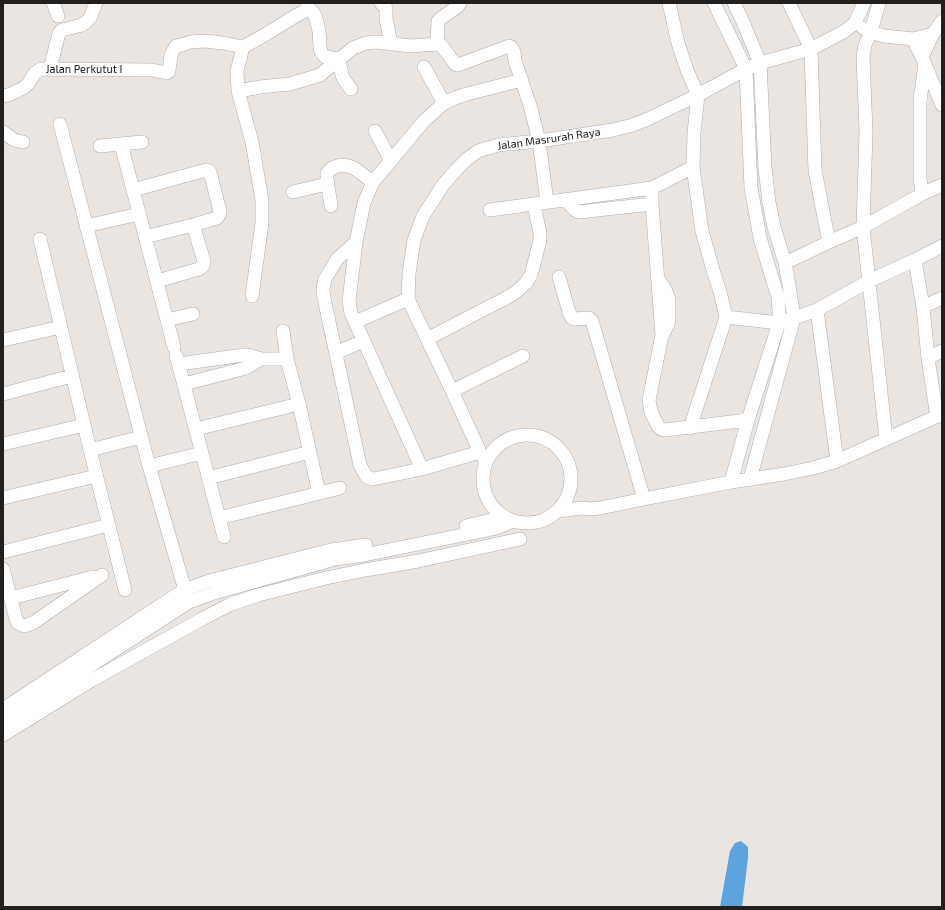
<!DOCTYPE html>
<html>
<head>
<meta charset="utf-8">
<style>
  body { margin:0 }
  #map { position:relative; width:945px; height:910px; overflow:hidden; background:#eae5e1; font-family:"Exo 2",sans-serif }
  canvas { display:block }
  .frame { position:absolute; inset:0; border:4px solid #21201e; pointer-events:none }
</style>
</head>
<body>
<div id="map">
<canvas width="945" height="910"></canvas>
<div class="frame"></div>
</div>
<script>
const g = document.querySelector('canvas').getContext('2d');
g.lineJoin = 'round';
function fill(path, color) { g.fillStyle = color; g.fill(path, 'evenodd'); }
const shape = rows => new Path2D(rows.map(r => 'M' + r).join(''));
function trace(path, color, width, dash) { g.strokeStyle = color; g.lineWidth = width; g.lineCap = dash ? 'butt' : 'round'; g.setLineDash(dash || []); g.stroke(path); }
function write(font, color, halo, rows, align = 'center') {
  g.font = font + ' "Exo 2",sans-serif'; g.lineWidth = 3; g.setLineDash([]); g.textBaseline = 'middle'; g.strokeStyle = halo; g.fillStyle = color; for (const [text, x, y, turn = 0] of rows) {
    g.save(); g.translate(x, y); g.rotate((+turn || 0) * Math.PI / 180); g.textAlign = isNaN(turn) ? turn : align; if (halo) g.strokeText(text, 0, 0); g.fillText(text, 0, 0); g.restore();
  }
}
const water = shape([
  [741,841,748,847,748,858,742,907,720,907,730,851,735,843]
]);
const minor = shape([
  [53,3,58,16],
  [381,3,386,8,386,19,391,44],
  [669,3,678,43,687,70,698,95,694,133,693,167,702,231,713,270,720,292,726,317,690,428],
  [734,3,743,22,760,63,765,168,769,202,774,227,785,263,789,285,794,318,750,479],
  [789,3,811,49,815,170,821,202,829,242],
  [879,3,871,32,865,45,863,56,866,132,863,227,886,439],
  [307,7,313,12,316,18,319,31,320,46,321,52,325,57,339,59,342,75,345,81,351,89],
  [863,28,871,32,884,36,913,39,933,34],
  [913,39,922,57,942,105],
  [437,44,438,21,440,19,458,6,460,3],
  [922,57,933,34,942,21],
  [424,67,444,103],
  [50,69,59,33,62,30,82,25,86,22,90,18,96,3],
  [238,91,260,87,290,84,320,75,353,48,366,43,376,42,411,46,437,44,441,45,453,61,455,64,458,65,509,46,511,47,514,52,515,61,530,105,539,141,547,202],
  [3,96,11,94,23,88,28,84,35,73,41,69,152,70,167,73,169,71,171,55,174,49,176,46,182,45,190,42,205,41,223,43,243,47],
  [60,124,149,466,187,597],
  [375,131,391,161],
  [3,132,14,140,23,142],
  [121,144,174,347],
  [100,146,142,142],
  [652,188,652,204,662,335,649,400,651,412,658,426,661,429,665,430,748,420],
  [133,190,206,170,207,170,210,172,220,211,219,215,217,218,193,225,145,237],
  [293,192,327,184],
  [922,194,920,177,920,100,925,64],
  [567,200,570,205,575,210,579,212,652,204],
  [331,206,327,179,327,173,332,168,341,165,348,166,354,168,373,182],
  [490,210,652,188,693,167],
  [86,226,139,214],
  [40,239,90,450,125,590],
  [356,242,349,301,351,313,422,469],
  [915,260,923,307,928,358,937,417],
  [785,263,829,242,863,227,922,194,942,185],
  [559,277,569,312,572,318,575,319,589,318,592,321,644,499],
  [659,280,666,291,669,300,669,319,668,324,663,334],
  [157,281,199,269,203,266,204,261,193,225],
  [252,296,262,223,262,200,252,142,238,91,237,71,243,47,263,36,297,15,305,11,307,7,307,3],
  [923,307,942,298],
  [817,310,837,461],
  [726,317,779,323,794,318,817,310,869,281,915,260,942,246],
  [167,320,193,314],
  [355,322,408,299],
  [283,331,287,359,299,404,319,493],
  [427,339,508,297,516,292,526,283,531,275,540,240,540,233,534,205],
  [3,340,61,327],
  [336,353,363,341],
  [176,355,224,537],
  [928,358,942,351],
  [179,364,244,355,248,355,261,359,287,359],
  [184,384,246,368,261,359],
  [452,391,523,356],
  [3,394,72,376],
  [196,429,299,404],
  '483 479a44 44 0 1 1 88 0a44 44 0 1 1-88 0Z',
  [3,444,84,425],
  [90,450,141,437],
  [480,452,422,469,373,479,369,478,366,476,360,465,325,303,323,292,323,288,325,279,337,259,356,242,364,203,373,182,424,121,444,103,455,98,467,94,522,80],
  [486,462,480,452,452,391,408,299,409,274,414,240,423,216,443,185,456,170,467,159,478,151,498,145,539,141,613,130,633,125,648,119,698,95,746,69,760,63,811,49,845,31,855,23,864,3],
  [149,466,202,453],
  [208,478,310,452],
  [731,482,784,474,813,468,837,461,942,414],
  [3,498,96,476],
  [558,511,582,508,591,509,600,508,644,499,731,482,748,420,779,323,779,311,778,297,773,281,760,238,751,188,746,69,714,3],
  [219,518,340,488],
  [466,526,491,520,502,515],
  [3,552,109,525],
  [3,569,16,619,18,623,24,626,33,623,102,575],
  [11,598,93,577],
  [3,709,184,590,209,581,331,550,366,545],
  [3,722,189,602,214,593,335,559,364,555,492,529,502,526,512,521],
  [3,735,92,680,202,619,229,605,258,595,326,578,365,570,418,561,520,539]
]);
const streetNames = [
  ["Jalan Perkutut I",84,69],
  ["Jalan Masrurah Raya",549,139,-8]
];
fill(water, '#5da3de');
trace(minor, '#b1aca9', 14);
trace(minor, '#fff', 13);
write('11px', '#21201e', '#fff', streetNames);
</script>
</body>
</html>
